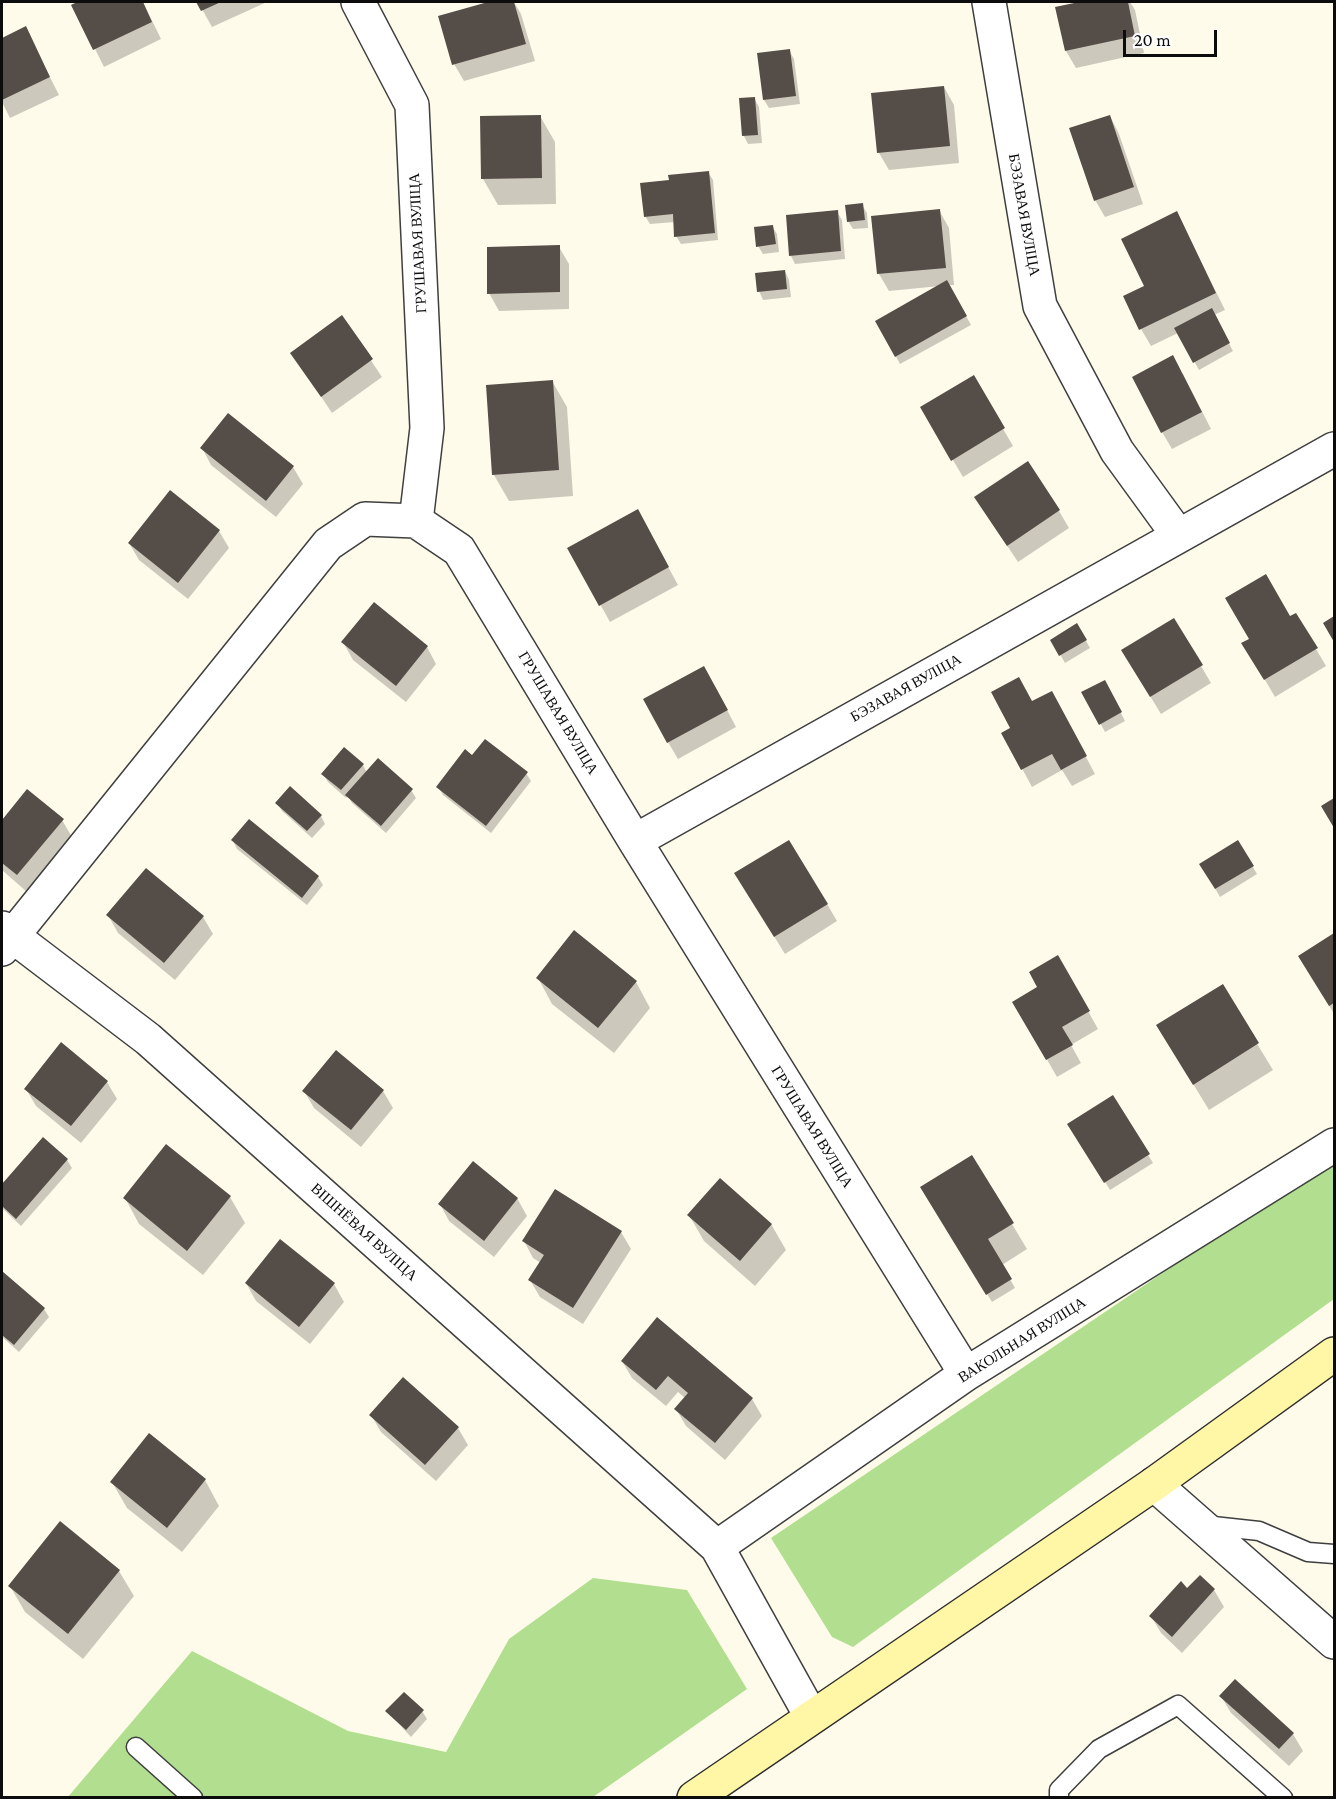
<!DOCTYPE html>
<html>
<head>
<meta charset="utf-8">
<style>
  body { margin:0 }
  #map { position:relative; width:1336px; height:1799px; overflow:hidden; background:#fffbeb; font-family:"Crimson Pro",serif }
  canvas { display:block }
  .frame { position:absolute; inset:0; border:3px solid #0c0c0c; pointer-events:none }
  .scale { position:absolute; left:1123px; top:30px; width:94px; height:27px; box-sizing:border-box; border:3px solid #0c0c0c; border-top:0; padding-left:8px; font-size:18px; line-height:21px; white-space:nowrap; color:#0c0c0c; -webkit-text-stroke:4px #fff; paint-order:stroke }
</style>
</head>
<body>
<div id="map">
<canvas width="1336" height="1799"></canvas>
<div class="frame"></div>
<div class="scale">20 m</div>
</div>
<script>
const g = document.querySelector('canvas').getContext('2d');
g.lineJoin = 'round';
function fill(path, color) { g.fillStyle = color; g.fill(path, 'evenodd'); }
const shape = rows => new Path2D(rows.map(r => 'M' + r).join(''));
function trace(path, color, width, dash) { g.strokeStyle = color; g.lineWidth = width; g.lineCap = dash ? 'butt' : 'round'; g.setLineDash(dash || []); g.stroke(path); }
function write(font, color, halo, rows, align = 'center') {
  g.font = font + ' "Crimson Pro",serif'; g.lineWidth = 6; g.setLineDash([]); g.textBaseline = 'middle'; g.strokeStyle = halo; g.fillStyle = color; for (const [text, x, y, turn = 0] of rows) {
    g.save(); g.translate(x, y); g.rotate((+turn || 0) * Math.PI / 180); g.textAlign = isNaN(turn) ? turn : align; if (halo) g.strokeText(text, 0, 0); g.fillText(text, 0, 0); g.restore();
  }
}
const forest = shape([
  [1334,1157,1334,1299,853,1647,832,1637,771,1538],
  [593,1578,687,1590,747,1689,593,1797,67,1798,192,1651,348,1731,446,1752,509,1639]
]);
const shadow = shape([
  [81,2,143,2,161,39,104,67,73,5],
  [198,2,267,2,212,27],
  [494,2,514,2,521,14,535,61,464,81,454,64,440,17],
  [1086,2,1130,2,1135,10,1144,53,1076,68,1066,51,1057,8],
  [25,28,59,95,10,118,2,102,2,40],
  [789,50,794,59,800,104,769,108,764,100],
  [944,87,954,105,959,163,889,170,879,153,873,94],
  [754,98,759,107,762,143,748,144,744,136,740,99],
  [540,116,555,142,556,204,498,205,483,179],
  [1110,116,1119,134,1143,204,1105,217,1095,200],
  [708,172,713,180,718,240,681,244,676,236,675,222,650,224,645,216,671,181],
  [862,205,867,213,868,228,853,229,848,221],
  [939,210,949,228,954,285,949,285,971,325,900,364,877,321,940,286,889,291,879,274,873,217],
  [837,212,842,220,845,259,795,264,791,256],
  [1177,213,1225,310,1214,315,1233,351,1199,370,1178,333,1151,346,1141,329,1146,287],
  [772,226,777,234,779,252,763,254,758,246],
  [559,247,569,264,569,309,499,311,489,293],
  [785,271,789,280,791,297,763,300,759,291],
  [342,317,382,377,332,413,292,353],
  [1183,374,1211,429,1172,449,1162,432],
  [973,377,1013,446,963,477,922,408],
  [552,381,567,407,573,496,509,501,494,475,488,386],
  [202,448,293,467,303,484,276,517,211,465],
  [171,492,219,531,229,548,188,599,139,560,129,543],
  [1059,511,1069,528,1018,562,986,514],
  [647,528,678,585,610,622,569,548],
  [1296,615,1326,666,1275,697,1244,644],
  [1077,625,1090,648,1065,663,1052,640],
  [343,642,427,647,436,664,406,702,353,660],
  [1201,666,1211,683,1161,714,1133,668],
  [714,685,736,727,678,759,668,742],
  [1109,690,1125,721,1105,732,1084,693],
  [1032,703,1061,710,1095,774,1072,786,1062,770,1032,787,1003,733,1012,728],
  [472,757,526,773,531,781,491,833,443,795,438,787],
  [363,765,367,773,411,790,416,798,386,833,352,803,348,796,346,798,328,782,323,774],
  [27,791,62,820,72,837,27,892,2,870,2,822],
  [277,803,321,816,325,824,312,838,282,811],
  [249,821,318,877,323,885,307,905,237,849,233,841],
  [1238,842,1257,874,1220,897,1201,864],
  [746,891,827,904,837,921,785,954],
  [108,915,203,917,213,934,175,980,118,933],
  [1334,935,1334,1014,1300,956],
  [1058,957,1098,1029,1071,1045,1081,1063,1057,1077,1014,1002,1039,988],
  [538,978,636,982,650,1008,614,1053,552,1004],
  [1222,986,1273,1070,1209,1110,1173,1051],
  [336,1052,383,1091,393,1108,361,1147,314,1108,304,1091],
  [107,1082,117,1099,81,1143,36,1106,26,1089],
  [1113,1097,1153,1163,1110,1190,1069,1124],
  [44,1139,67,1160,72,1168,21,1226,2,1208,2,1179,4,1183],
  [230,1197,245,1223,203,1275,139,1224,125,1198],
  [517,1198,527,1216,494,1257,449,1221,440,1204],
  [937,1213,1012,1224,1027,1249,1002,1265,1015,1288,992,1302],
  [689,1215,771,1224,786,1250,755,1286,704,1241],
  [621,1232,631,1249,583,1324,540,1297,530,1280,541,1263,533,1258,524,1241],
  [2,1273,44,1309,49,1317,19,1352,2,1337],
  [246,1283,334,1284,344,1302,310,1344,256,1301],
  [622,1361,752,1399,762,1416,725,1460,686,1426,676,1409,685,1398,678,1392,666,1406,632,1378],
  [371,1415,458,1428,468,1445,436,1481,381,1432],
  [205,1480,219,1506,182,1552,127,1508,112,1482],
  [119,1571,134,1596,83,1659,25,1612,10,1586],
  [1188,1590,1214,1590,1224,1607,1182,1653,1161,1633,1151,1616],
  [1221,1696,1293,1734,1303,1751,1289,1766,1231,1713],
  [387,1711,422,1711,427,1719,411,1737]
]);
const building = shape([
  [77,2,143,2,152,22,93,50,71,5],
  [196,2,221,2,201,11],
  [488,2,514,2,526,44,452,65,438,16],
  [1079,2,1128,2,1135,36,1065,51,1055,7],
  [26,26,50,77,2,100,2,38],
  [790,49,796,96,763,100,757,53],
  [944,86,950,146,877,153,871,93],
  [755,97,758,135,742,136,739,98],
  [541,115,542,178,481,179,480,116],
  [1110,115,1134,187,1094,201,1069,128],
  [709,171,715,233,674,237,673,214,644,217,640,183,669,180,668,175],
  [863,203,865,220,847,222,845,205],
  [940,209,946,268,877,274,871,216],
  [838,210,841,251,789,256,786,215],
  [1177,211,1216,293,1139,330,1123,296,1144,286,1121,239],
  [773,225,776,244,756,247,754,227],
  [560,245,560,292,487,294,487,247],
  [785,270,787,289,757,292,755,273],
  [947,280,967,316,895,357,875,321],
  [1212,308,1230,343,1193,363,1174,328],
  [342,315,373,359,321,397,290,353],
  [1173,355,1202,412,1161,433,1132,377],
  [974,375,1005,428,951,461,920,407],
  [553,380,559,470,492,475,486,385],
  [228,413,294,466,266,501,200,448],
  [1028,461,1060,510,1007,546,974,497],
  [170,490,220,530,178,583,128,543],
  [638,509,669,567,599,606,567,548],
  [1266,574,1290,616,1296,613,1318,648,1264,680,1241,643,1249,639,1225,598],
  [374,602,428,646,396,686,341,642],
  [1334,616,1334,642,1323,623],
  [1174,618,1203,665,1150,697,1121,650],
  [1077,623,1087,640,1059,656,1050,640],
  [704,666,728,710,667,743,643,699],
  [1019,677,1032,701,1052,691,1087,756,1061,770,1052,754,1021,770,1001,733,1010,728,991,692],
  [1105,680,1122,712,1099,725,1081,692],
  [485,739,528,772,486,826,436,787,465,749,472,755],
  [344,747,364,764,341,790,321,774],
  [378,758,413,789,381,826,345,795],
  [290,786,322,815,307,831,275,803],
  [27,789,64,819,17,875,2,863,2,820],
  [1334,798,1334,828,1321,806],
  [249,819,319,876,302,898,231,840],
  [789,840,828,904,774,937,734,873],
  [1238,840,1254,866,1215,889,1199,864],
  [146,868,204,916,164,963,106,915],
  [574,930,637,981,598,1028,536,978],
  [1334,933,1334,1003,1329,1006,1298,956],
  [1058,955,1090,1011,1062,1027,1073,1045,1046,1060,1012,1002,1037,987,1029,972],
  [1223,984,1259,1043,1193,1085,1156,1025],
  [61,1042,108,1081,71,1126,24,1089],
  [336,1050,384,1090,351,1130,302,1091],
  [1113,1095,1150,1154,1104,1183,1067,1124],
  [43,1137,68,1159,16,1219,2,1206,2,1184],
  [166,1144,231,1196,187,1251,123,1198],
  [972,1155,1014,1223,988,1239,1012,1279,986,1295,920,1187],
  [473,1161,518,1198,484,1241,438,1204],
  [720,1178,772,1224,740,1261,687,1215],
  [555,1189,622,1231,573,1308,528,1280,544,1255,522,1241],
  [280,1239,335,1283,299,1327,245,1283],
  [2,1271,45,1308,14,1345,2,1335],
  [657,1317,753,1398,715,1443,674,1409,688,1393,668,1376,656,1390,621,1361],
  [403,1377,459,1427,425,1465,369,1415],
  [149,1433,206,1479,167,1528,110,1482],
  [60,1521,120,1570,68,1634,8,1586],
  [1200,1575,1215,1589,1172,1637,1149,1616,1181,1581,1187,1588],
  [1235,1679,1294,1733,1279,1749,1219,1696],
  [404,1692,424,1710,406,1730,385,1711]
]);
const service = shape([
  [1204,1525,1259,1531,1308,1552,1334,1554],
  [136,1747,193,1798],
  [1059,1798,1059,1790,1099,1749,1178,1705,1283,1798]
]);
const minor = shape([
  [358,2,412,105,427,428,416,521,459,550,635,841,966,1374],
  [989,2,1040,306,1117,451,1178,535],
  [635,841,1334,449],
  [2,928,148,1039,717,1547,811,1716],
  [2,949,328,544,365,519,416,521],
  [1154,1484,1334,1642],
  [717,1547,966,1374,1334,1145]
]);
const secondary = shape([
  [694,1798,1154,1484,1334,1354]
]);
const streetNames = [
  ["БЭЗАВАЯ ВУЛІЦА",1024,215,80],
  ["ГРУШАВАЯ ВУЛІЦА",418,243,-93],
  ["БЭЗАВАЯ ВУЛІЦА",906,688,-29],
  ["ГРУШАВАЯ ВУЛІЦА",558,713,59],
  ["ГРУШАВАЯ ВУЛІЦА",812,1127,58],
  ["ВІШНЁВАЯ ВУЛІЦА",364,1232,42],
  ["ВАКОЛЬНАЯ ВУЛІЦА",1022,1340,-32]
];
fill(forest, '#b1df8f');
fill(shadow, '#0003');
fill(building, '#554d47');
trace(service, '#3f3f3f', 21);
trace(minor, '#3f3f3f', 36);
trace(secondary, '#2e2e2e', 36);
trace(service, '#fff', 18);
trace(minor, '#fff', 33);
trace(secondary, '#fff7a6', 33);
write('15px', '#0c0c0c', '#fff', streetNames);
</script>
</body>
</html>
